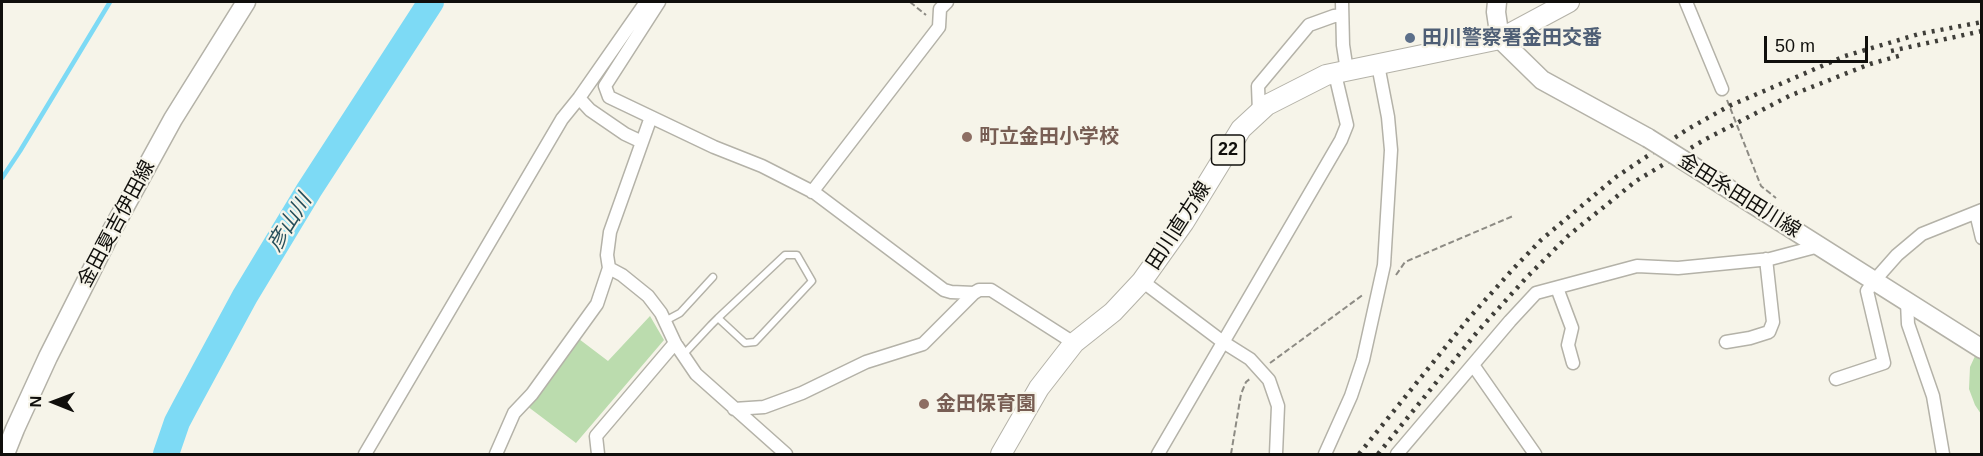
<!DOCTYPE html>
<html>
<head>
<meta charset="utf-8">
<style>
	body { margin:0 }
	#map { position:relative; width:1983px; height:456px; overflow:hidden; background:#f6f4e9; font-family:Helvetica,sans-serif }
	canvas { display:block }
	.frame { position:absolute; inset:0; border:3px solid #100f0c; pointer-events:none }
	.north { position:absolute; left:24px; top:372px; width:60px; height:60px; -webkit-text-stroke:4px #f6f4e9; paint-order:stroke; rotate:271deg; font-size:16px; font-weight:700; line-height:24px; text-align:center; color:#100f0c }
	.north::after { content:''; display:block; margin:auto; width:21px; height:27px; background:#100f0c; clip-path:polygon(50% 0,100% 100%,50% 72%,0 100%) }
	.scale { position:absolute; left:1764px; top:36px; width:104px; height:27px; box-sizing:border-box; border:3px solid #100f0c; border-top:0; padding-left:8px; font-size:18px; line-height:21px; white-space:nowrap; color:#100f0c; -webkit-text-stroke:4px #f6f4e9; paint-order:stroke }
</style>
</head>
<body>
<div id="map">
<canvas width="1983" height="456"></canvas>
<div class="frame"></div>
<div class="north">N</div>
<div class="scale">50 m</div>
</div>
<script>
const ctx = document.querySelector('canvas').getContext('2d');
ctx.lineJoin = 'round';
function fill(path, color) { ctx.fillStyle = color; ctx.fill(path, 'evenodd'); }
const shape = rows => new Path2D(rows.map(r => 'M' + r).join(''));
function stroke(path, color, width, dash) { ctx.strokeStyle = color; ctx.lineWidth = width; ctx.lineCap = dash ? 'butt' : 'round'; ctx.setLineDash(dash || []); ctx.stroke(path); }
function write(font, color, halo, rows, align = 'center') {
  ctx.font = font + ' Helvetica,"Noto Sans JP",sans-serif'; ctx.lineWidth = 4.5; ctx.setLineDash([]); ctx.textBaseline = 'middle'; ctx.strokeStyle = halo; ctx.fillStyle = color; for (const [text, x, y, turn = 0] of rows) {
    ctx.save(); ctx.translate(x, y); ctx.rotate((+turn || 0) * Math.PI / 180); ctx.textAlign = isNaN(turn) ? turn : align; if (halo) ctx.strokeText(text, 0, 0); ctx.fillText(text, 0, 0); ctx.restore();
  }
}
const green = shape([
	[650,316,664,340,576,443,527,406,579,339,608,361],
	[1981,343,1981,414,1975,405,1969,389,1970,367]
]);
const stream = shape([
	[2,178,20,151,110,2]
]);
const river = shape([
	[166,454,177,422,186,405,245,296,309,190,431,2]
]);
const path = shape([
	[910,2,926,15],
	[1727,100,1761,186,1776,198],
	[1396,275,1405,262,1513,216],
	[1270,363,1364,294],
	[1231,454,1241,394,1246,382,1251,378]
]);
const lane = shape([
	[665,321,680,313,713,277],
	[683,355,711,325,718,318,785,255,797,255,812,281,755,342,745,343,718,318]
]);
const street = shape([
	[659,2,605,86,609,97,714,147,762,166,815,193,944,290,951,292,974,293,979,290,991,290,1074,343],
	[1342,2,1343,45,1347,71],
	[1686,2,1722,89],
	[579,98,590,110,625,134,642,142],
	[1259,112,1258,86,1309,25,1334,16,1342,15],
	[812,192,939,27,940,9,947,2],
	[1976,213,1982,238],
	[609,268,622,275,648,296,661,313,675,343,696,374,786,454],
	[1142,281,1223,342,1250,359,1269,380,1278,406,1276,454],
	[1557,288,1572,328,1568,345,1573,363],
	[1907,302,1908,324,1933,396,1943,454],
	[1726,342,1750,338,1769,332,1773,322,1766,259],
	[1473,365,1535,454],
	[1836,379,1884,363,1867,291,1874,281,1897,255,1922,234,1982,210],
	[734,409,764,407,802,393,866,362,923,344,974,293],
	[365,454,562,119,579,98,646,2],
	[496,454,514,413,532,394,597,304,609,268,607,255,610,232,651,117],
	[598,454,596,436,675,343],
	[1158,454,1341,140,1347,125,1335,74],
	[1325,454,1351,396,1363,360,1384,265,1391,150,1388,117,1378,65],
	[1397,454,1510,321,1536,293,1637,266,1678,268,1770,259,1819,246]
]);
const secondary = shape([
	[1497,2,1496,12,1500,39,1542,80,1648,138],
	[1683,160,1982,349],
	[5,454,15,429,48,357,111,232,173,119,246,2]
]);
const primary = shape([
	[1001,454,1039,388,1074,343,1113,312,1142,281,1184,222,1241,129,1267,105,1326,75,1500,39,1569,2]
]);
const rail = shape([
	[1891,51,1982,31],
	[1359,454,1469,318,1514,268,1541,240,1616,177,1688,129,1729,106,1771,88,1845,56,1919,34,1982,22],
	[1378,454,1478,331,1526,278,1569,235,1636,181,1704,140,1789,96,1870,64,1902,55]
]);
const secondaryBridge = shape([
	[1648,138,1683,160]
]);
const markers = [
	[1410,38,6,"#5c6f8a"],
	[967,137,6,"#8d6e63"],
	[924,404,6,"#8d6e63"]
];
const shields = [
	[1228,150,33]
];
const shieldNames = [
	["22",1228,150]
];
const serviceNames = [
	["田川警察署金田交番",1422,38]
];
const educationNames = [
	["町立金田小学校",979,137],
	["金田保育園",936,404]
];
const streetNames = [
	["金田糸田田川線",1739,196,32],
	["金田夏吉伊田線",117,224,-62],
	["田川直方線",1179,226,-57]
];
const waterNames = [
	["彦山川",290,223,-58]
];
fill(green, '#bbdcae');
stroke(stream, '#7ddaf5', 4.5);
stroke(river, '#7ddaf5', 26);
stroke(lane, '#b4b2a8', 9);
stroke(street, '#b4b2a8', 15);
stroke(secondary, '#b4b2a8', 21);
stroke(primary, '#b4b2a8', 22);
stroke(path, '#8d8b84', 2, [6, 3]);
stroke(lane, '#fff', 6);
stroke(street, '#fff', 12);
stroke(secondary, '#fff', 18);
stroke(primary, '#fff', 20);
stroke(rail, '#3f3e39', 4.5, [3, 6]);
stroke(secondaryBridge, '#b4b2a8', 21, []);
stroke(secondaryBridge, '#fff', 18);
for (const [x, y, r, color] of markers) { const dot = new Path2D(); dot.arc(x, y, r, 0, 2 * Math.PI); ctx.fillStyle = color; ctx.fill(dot); stroke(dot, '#f6f4e9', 2); }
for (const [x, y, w] of shields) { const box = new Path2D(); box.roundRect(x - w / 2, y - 15, w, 30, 4.5); ctx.fillStyle = '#f6f4e9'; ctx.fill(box); stroke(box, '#100f0c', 1.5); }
write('bold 18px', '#100f0c', null, shieldNames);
write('bold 20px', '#4e5e75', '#f6f4e9', serviceNames, 'left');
write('bold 20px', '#785e54', '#f6f4e9', educationNames, 'left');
write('20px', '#100f0c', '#f6f4e9', streetNames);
write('italic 21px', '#254e5a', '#f6f4e9', waterNames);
</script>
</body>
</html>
